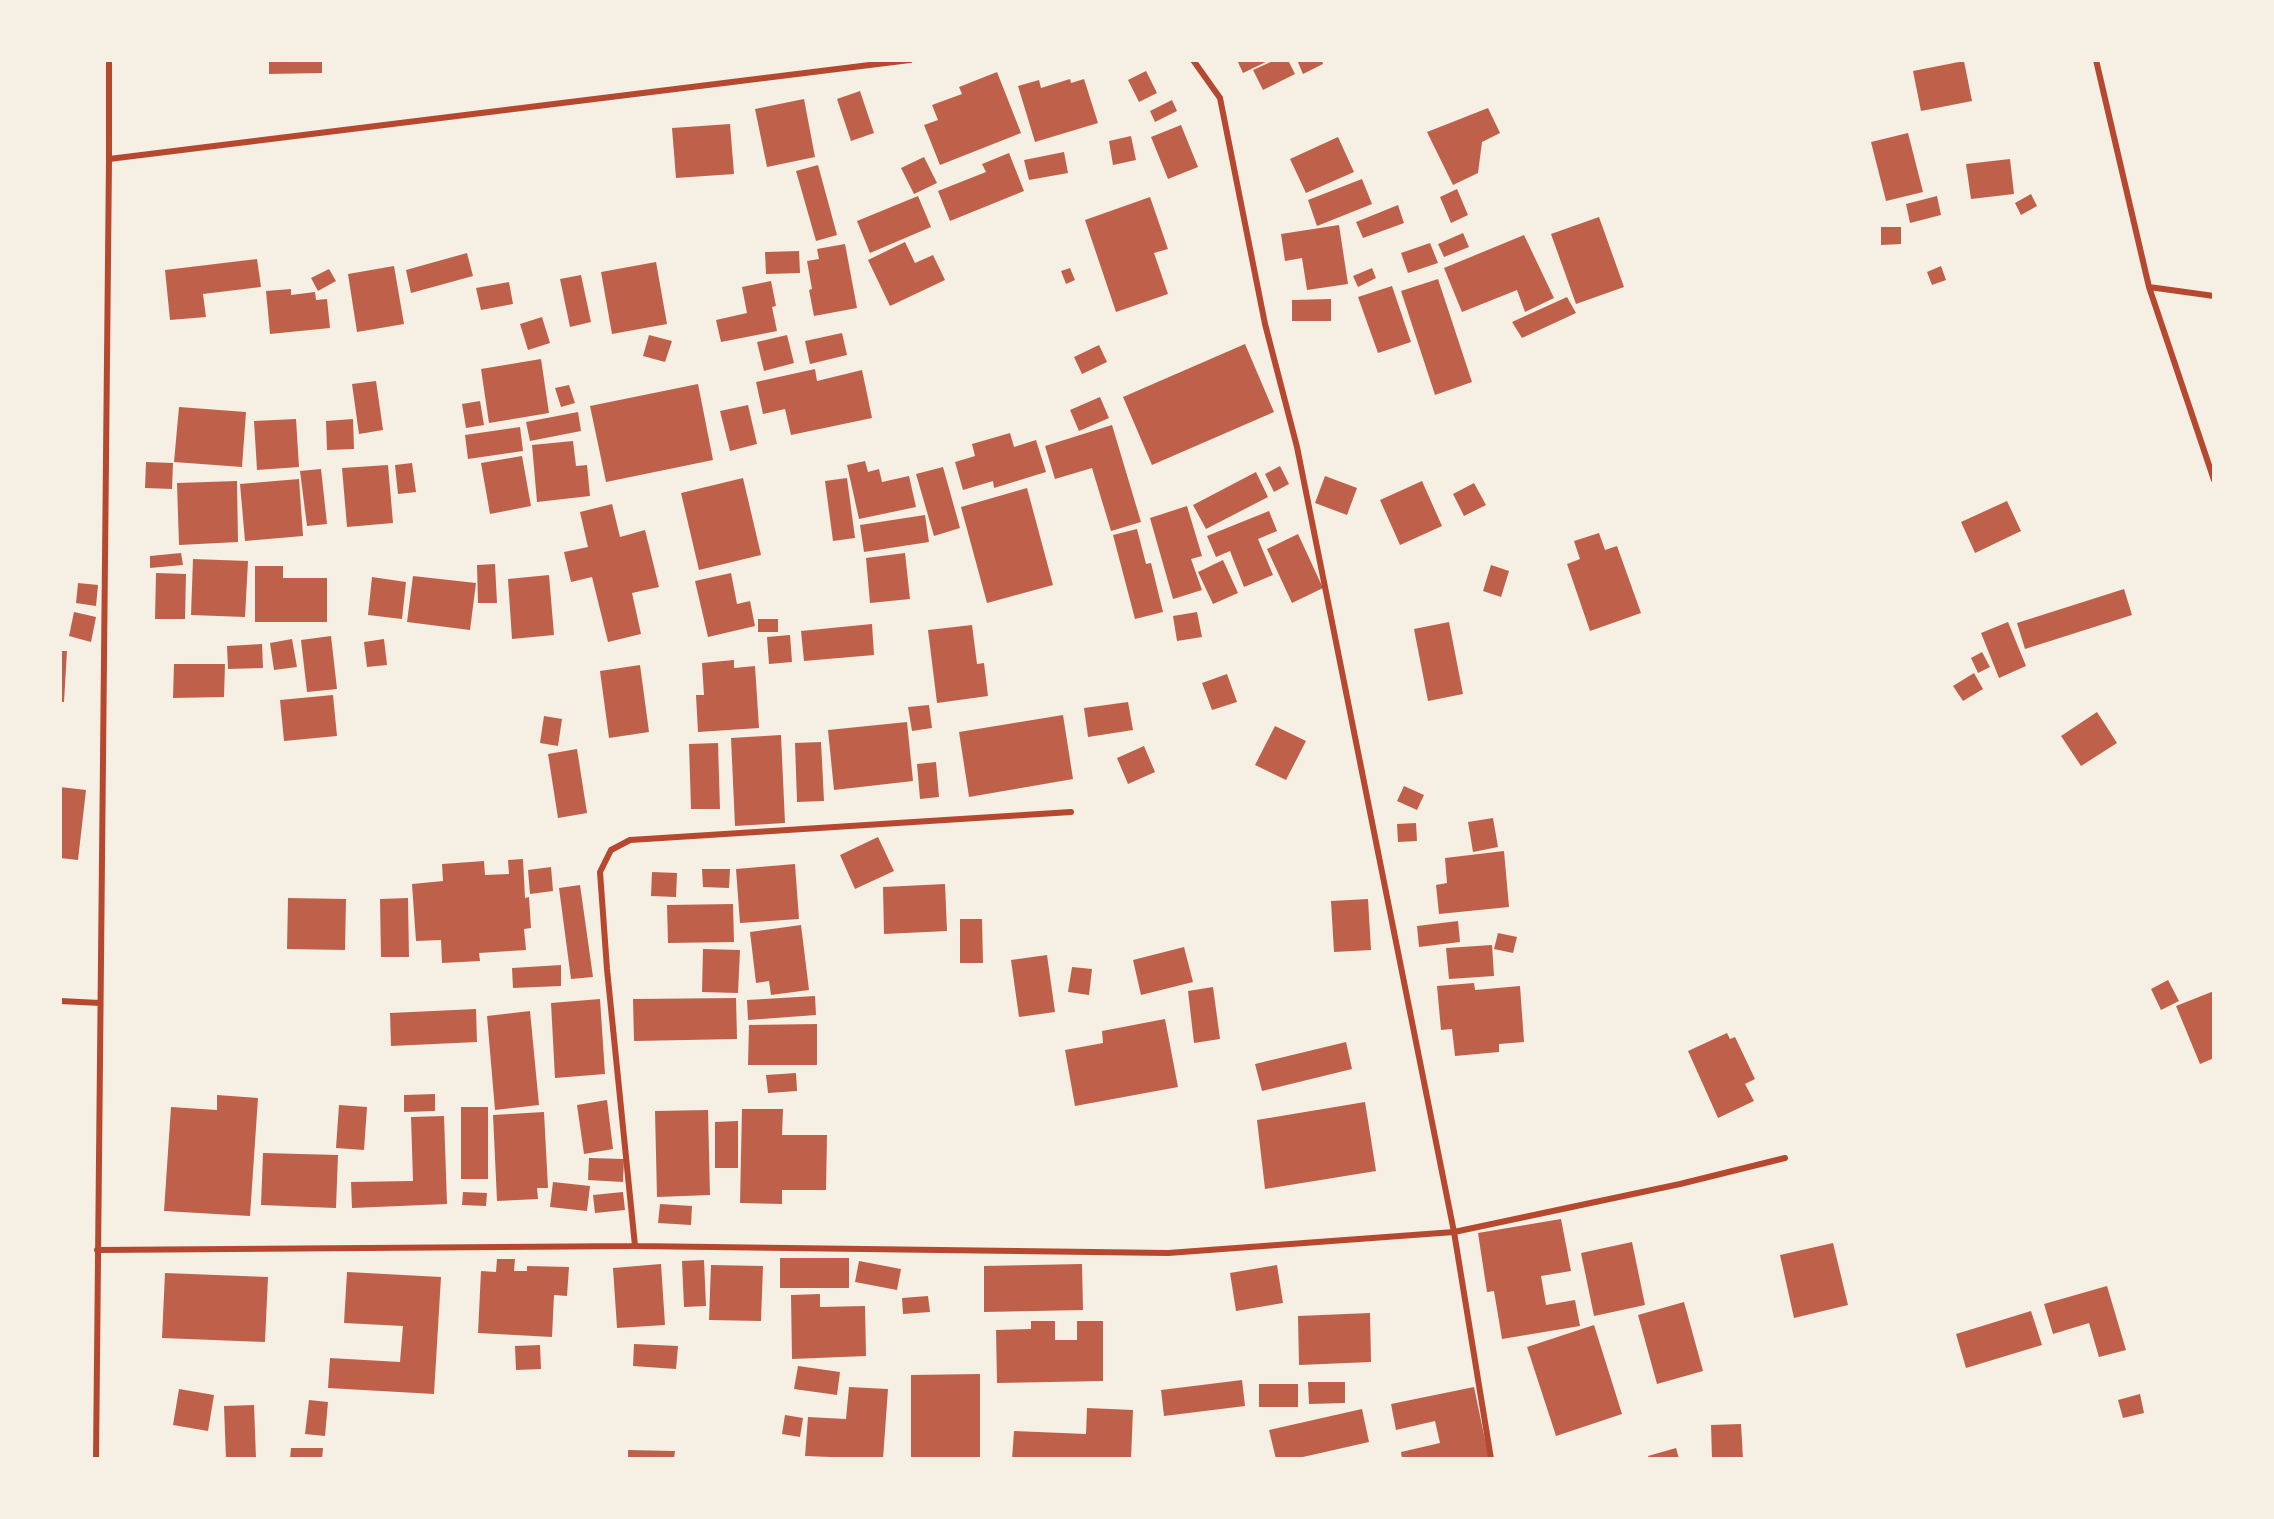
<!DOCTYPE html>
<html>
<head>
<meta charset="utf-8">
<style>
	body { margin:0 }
	#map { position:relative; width:2274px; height:1519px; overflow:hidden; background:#f6efe4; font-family:"PT Sans Narrow",sans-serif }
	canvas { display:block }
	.frame { position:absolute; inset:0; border:62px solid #f6efe4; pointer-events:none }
</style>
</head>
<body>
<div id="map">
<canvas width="2274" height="1519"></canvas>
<div class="frame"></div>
</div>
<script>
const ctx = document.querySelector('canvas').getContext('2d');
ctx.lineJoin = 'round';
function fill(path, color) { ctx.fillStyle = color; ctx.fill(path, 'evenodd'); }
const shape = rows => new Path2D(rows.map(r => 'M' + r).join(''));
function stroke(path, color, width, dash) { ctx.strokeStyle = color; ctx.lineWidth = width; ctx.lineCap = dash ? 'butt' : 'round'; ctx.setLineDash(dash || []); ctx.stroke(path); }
const building = shape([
	[269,60,322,60,322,73,269,74],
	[1237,60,1270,60,1243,73],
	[1275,60,1288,60,1295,74,1263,90,1253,70],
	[1297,60,1322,60,1323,64,1303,74],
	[1964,61,1972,101,1921,111,1913,71],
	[1146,71,1157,93,1139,102,1128,80],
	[997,72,1021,133,940,165,924,125,938,120,932,105,962,94,959,87],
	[1070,79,1071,83,1084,79,1098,123,1035,142,1018,86,1039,80,1041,88],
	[860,91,874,133,851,141,837,99],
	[804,99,815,157,767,167,755,109],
	[1172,100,1177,111,1155,122,1150,111],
	[1488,108,1500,133,1482,142,1478,173,1453,185,1427,132],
	[730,124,734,174,676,178,672,128],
	[1181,125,1198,167,1168,179,1151,137],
	[1908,133,1923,192,1886,201,1871,142],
	[1131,136,1136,160,1113,165,1109,141],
	[1338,137,1354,172,1306,193,1290,159],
	[1064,152,1068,173,1029,180,1024,160],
	[1009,153,1024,191,950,221,938,191,986,172,982,164],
	[924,157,937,183,914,194,901,168],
	[2010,159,2014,194,1971,199,1966,164],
	[818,165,837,235,816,241,796,171],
	[1362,179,1372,204,1317,226,1308,200],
	[1457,189,1468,215,1451,223,1440,197],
	[2031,194,2037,206,2021,215,2015,203],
	[918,196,931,227,870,253,857,221],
	[1937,196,1941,215,1910,223,1906,204],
	[1150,197,1168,249,1154,253,1168,294,1116,312,1085,220],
	[1398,205,1404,223,1363,238,1356,222],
	[1599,217,1624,287,1576,304,1551,234],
	[1339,225,1348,284,1307,290,1302,258,1285,261,1281,234],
	[1881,227,1901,227,1901,244,1881,245],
	[1463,233,1469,247,1444,257,1438,244],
	[1524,235,1554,298,1525,312,1517,290,1462,312,1444,268],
	[905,242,915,263,933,255,945,280,890,306,868,260],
	[1430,243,1438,263,1408,273,1401,253],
	[845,244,857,308,814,316,809,290,812,289,807,261,819,259,817,249],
	[799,251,800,273,766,274,765,252],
	[467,253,473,276,411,293,406,270],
	[257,259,261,287,203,294,206,317,170,320,165,270],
	[656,262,667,324,612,334,601,272],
	[394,266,404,324,357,332,348,274],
	[1941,266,1946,280,1932,285,1927,272],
	[1070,268,1075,280,1066,284,1061,271],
	[1372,268,1376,278,1358,287,1353,276],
	[329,269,336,281,318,291,311,278],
	[581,275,591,322,570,327,560,279],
	[1438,279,1472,382,1435,395,1401,291],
	[771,281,776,306,772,307,777,331,721,342,716,320,747,313,742,287],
	[509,282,513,304,481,310,476,288],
	[1392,286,1411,342,1378,353,1358,297],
	[291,289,291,295,315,292,316,300,327,299,330,328,270,334,266,291],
	[1567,297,1576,313,1522,338,1512,322],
	[1331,299,1331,321,1292,321,1292,300],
	[542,317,550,343,528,350,520,324],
	[842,333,847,355,810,364,805,341],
	[649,335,672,341,665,362,643,356],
	[787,335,794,363,764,371,757,342],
	[1245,344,1274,412,1152,465,1123,397],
	[1099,345,1107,362,1082,374,1074,357],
	[541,359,549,413,489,423,481,369],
	[815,369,817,381,862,370,872,418,791,435,785,409,763,414,756,382],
	[376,381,383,430,359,434,352,384],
	[698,384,713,460,606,482,590,406],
	[569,385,575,403,561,407,555,388],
	[1100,397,1109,418,1079,431,1070,410],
	[480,401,484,425,466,428,462,404],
	[748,405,757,444,730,451,720,411],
	[179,407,246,412,242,467,174,462],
	[578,412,581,431,530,441,526,422],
	[296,419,299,467,257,470,254,421],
	[353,419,354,449,327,450,326,421],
	[1112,425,1141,522,1111,531,1092,468,1055,479,1045,446],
	[520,427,523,451,468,459,465,435],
	[1010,433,1014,447,1036,440,1046,472,994,488,993,481,963,490,955,462,975,456,972,444],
	[573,441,576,466,587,465,590,496,537,502,532,445],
	[522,456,531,506,490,514,481,463],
	[865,461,868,472,879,469,882,482,909,476,916,507,859,519,847,465],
	[146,462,173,463,172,489,145,488],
	[412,463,416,492,398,494,395,465],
	[388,465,393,523,347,527,342,468],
	[1280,466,1289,484,1274,492,1265,474],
	[943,467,960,528,934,536,916,474],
	[321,469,327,524,307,526,300,471],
	[1256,472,1268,497,1206,529,1193,505],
	[1325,476,1357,488,1347,515,1315,503],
	[743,478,761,555,699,570,681,493],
	[847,478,855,538,833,541,825,481],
	[299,479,303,536,245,541,240,484],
	[237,481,238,542,179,545,177,483],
	[1422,481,1442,526,1400,545,1380,500],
	[1474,483,1486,505,1464,516,1453,494],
	[1027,488,1053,585,987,603,961,507],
	[2007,501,2021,531,1975,553,1961,522],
	[612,504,620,537,645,530,659,587,632,593,641,634,608,642,592,577,571,582,564,552,588,547,580,512],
	[1187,506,1202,556,1191,559,1202,590,1173,599,1150,518],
	[1269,511,1277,531,1258,539,1273,575,1244,587,1230,551,1216,557,1207,536],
	[925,515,929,542,864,552,860,525],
	[1137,529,1146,564,1151,563,1163,612,1135,619,1113,535],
	[1599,533,1605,550,1617,546,1641,613,1590,631,1567,564,1580,559,1574,541],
	[1298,534,1323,588,1292,603,1267,549],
	[181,553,183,565,150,568,150,556],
	[905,553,910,599,870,603,866,558],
	[193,559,248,561,245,617,191,615],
	[1223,560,1238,593,1213,604,1198,572],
	[495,564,497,603,478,603,477,565],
	[1491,565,1509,571,1501,597,1483,591],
	[255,566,283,566,283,578,327,578,327,622,255,622],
	[156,573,186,574,185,619,155,619],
	[731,573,737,604,750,601,755,626,708,637,695,581],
	[549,575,554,635,512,639,508,579],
	[413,576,476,583,470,630,407,622],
	[372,577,406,582,402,619,368,615],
	[78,583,98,585,96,606,76,603],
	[2124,589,2132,615,2025,649,2017,623],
	[74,612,96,617,91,642,69,636],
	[1197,612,1202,637,1177,641,1173,616],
	[758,619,778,619,778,632,758,632],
	[1449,622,1463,694,1428,701,1414,629],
	[2008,622,2026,666,1999,678,1981,633],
	[872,624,874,655,804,661,801,631],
	[972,625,977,664,984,663,988,696,937,703,928,630],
	[790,635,792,662,769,664,767,637],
	[331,636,337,689,307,692,301,640],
	[292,639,297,667,274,670,270,643],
	[384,639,387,665,367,667,364,642],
	[262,644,263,668,228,669,227,646],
	[60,651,67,651,64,702,60,702],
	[1982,652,1990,667,1978,673,1971,658],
	[734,660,734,668,755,666,759,728,698,732,696,695,704,695,702,663],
	[174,664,225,664,224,697,173,698],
	[640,665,649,732,609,738,600,671],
	[1974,673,1983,689,1963,701,1953,686],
	[1227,674,1237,702,1212,710,1202,683],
	[333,695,337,736,284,741,280,700],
	[1128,702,1133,730,1088,737,1084,708],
	[929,705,932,728,912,731,908,707],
	[2097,712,2117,743,2081,766,2061,736],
	[1063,715,1073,779,969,797,959,732],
	[544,716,562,719,558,746,540,743],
	[907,722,913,781,834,790,828,730],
	[1275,726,1306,741,1286,780,1255,765],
	[781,735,785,823,735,826,731,738],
	[821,742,824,801,797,802,795,743],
	[718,743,720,809,691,809,689,744],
	[1144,746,1155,772,1128,784,1117,758],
	[577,749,587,813,558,818,548,754],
	[936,762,939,797,920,799,917,764],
	[1404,786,1424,795,1417,810,1397,801],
	[60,787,86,790,78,860,60,858],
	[1493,818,1498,847,1473,852,1468,822],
	[1416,823,1417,841,1398,842,1397,824],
	[878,837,894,871,855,889,840,855],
	[1504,851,1509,907,1439,914,1436,885,1447,883,1445,858],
	[523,859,525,898,529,897,531,928,524,929,526,950,479,953,480,961,442,963,441,940,416,941,412,884,443,881,442,864,484,861,485,875,509,874,508,860],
	[795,864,799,919,740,923,736,869],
	[551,867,553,891,530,894,528,870],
	[702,869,730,869,729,888,703,887],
	[652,872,677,873,676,897,651,896],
	[945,884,947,931,884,934,883,887],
	[580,885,593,977,571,979,559,888],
	[288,898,346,899,345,950,287,949],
	[408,898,409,957,381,957,380,899],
	[1368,899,1371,950,1334,952,1331,901],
	[733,904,734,942,668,943,667,905],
	[960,919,982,919,983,963,960,963],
	[1458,921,1460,942,1419,947,1417,926],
	[801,925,809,990,771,995,769,981,756,983,750,932],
	[1498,933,1517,937,1513,953,1494,949],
	[1492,945,1494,976,1449,979,1446,948],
	[1184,947,1193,982,1141,995,1133,960],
	[703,949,740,950,738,993,702,992],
	[1047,955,1055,1012,1019,1017,1011,960],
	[561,965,561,986,513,988,512,968],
	[1072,967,1092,969,1089,995,1068,992],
	[2168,980,2179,1001,2161,1010,2151,989],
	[1474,983,1475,990,1520,986,1524,1042,1499,1044,1499,1052,1455,1056,1452,1029,1441,1030,1437,986],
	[1213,987,1220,1039,1194,1043,1188,991],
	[2214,991,2214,1058,2200,1064,2176,1006],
	[815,996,816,1015,748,1020,747,1000],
	[736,998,737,1039,634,1041,633,999],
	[600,999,605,1074,555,1078,551,1003],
	[476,1009,477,1042,391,1046,390,1013],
	[530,1011,539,1105,495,1110,487,1016],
	[1165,1019,1178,1087,1075,1106,1065,1050,1103,1043,1102,1031],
	[817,1024,817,1065,748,1065,749,1025],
	[1727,1033,1730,1039,1735,1037,1755,1079,1745,1084,1754,1101,1718,1118,1688,1051],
	[1346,1042,1352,1069,1262,1091,1255,1064],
	[796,1073,797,1091,768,1093,766,1075],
	[435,1094,435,1111,404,1112,404,1095],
	[217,1095,258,1098,250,1216,164,1211,171,1107,217,1110],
	[607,1100,613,1149,584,1154,577,1105],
	[1365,1102,1376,1171,1265,1189,1257,1120],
	[339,1105,367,1107,364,1150,336,1148],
	[461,1107,488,1107,488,1179,461,1179],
	[742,1109,783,1109,782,1135,827,1135,826,1190,782,1190,782,1204,740,1203],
	[708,1110,710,1195,657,1197,655,1111],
	[544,1112,548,1188,537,1188,538,1199,497,1201,493,1115],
	[444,1116,447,1204,352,1208,351,1182,413,1181,411,1117],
	[738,1121,738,1168,715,1168,715,1122],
	[263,1153,338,1155,336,1208,261,1205],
	[589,1158,624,1159,623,1182,588,1180],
	[553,1182,590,1186,587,1211,550,1207],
	[463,1192,487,1193,486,1206,462,1205],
	[623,1192,625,1210,595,1213,593,1195],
	[660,1204,692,1206,691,1225,658,1223],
	[1561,1219,1571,1271,1541,1276,1546,1305,1575,1300,1580,1326,1502,1339,1494,1291,1487,1292,1478,1233],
	[1632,1242,1645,1305,1594,1316,1581,1253],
	[1833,1243,1848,1305,1794,1318,1780,1255],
	[780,1258,849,1258,849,1288,780,1288],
	[497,1259,515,1259,514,1271,527,1271,527,1266,569,1267,567,1296,554,1295,552,1337,478,1333,481,1271,496,1272],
	[704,1260,706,1306,684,1307,682,1261],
	[859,1261,901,1269,897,1290,855,1282],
	[661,1264,665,1325,617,1328,613,1268],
	[1082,1264,1083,1310,984,1312,984,1266],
	[711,1265,763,1266,761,1321,709,1320],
	[1277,1265,1283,1303,1236,1311,1230,1273],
	[347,1272,441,1277,434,1394,328,1388,330,1358,400,1362,403,1326,344,1323],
	[165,1273,268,1277,265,1342,162,1338],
	[2107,1286,2126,1350,2099,1357,2089,1323,2053,1334,2044,1304],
	[820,1294,820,1307,865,1306,866,1356,792,1359,791,1295],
	[928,1296,930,1312,903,1314,902,1298],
	[1684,1302,1703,1371,1657,1384,1638,1315],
	[2031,1311,2042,1345,1966,1368,1956,1334],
	[1370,1313,1371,1362,1299,1365,1298,1316],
	[1031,1321,1055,1321,1055,1340,1077,1340,1077,1321,1103,1321,1103,1381,997,1383,996,1330,1031,1329],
	[1594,1325,1622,1414,1556,1436,1527,1347],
	[634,1344,678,1346,676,1369,633,1366],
	[540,1345,541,1369,516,1370,515,1346],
	[798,1366,840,1372,837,1395,794,1389],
	[980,1374,980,1459,911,1459,911,1375],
	[1242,1380,1245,1406,1164,1416,1161,1390],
	[1308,1382,1345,1382,1345,1403,1309,1404],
	[1259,1384,1298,1384,1298,1407,1259,1407],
	[849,1387,888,1389,883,1459,805,1456,808,1417,846,1419],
	[1474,1387,1489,1459,1402,1459,1401,1452,1440,1443,1435,1421,1396,1430,1391,1404],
	[179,1389,214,1395,208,1431,173,1425],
	[2140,1394,2144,1413,2123,1418,2118,1400],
	[309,1400,328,1402,325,1436,305,1434],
	[254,1405,256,1459,226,1459,224,1406],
	[1087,1408,1133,1410,1131,1459,1012,1459,1014,1431,1086,1434],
	[1362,1409,1369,1442,1294,1459,1276,1459,1269,1430],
	[785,1415,803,1418,800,1437,782,1434],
	[1741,1424,1743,1459,1712,1459,1711,1425],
	[291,1448,323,1448,322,1459,290,1459],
	[1676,1448,1679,1459,1649,1459,1648,1456],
	[628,1450,675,1451,674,1459,628,1459]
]);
const minor = shape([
	[1193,60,1220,98,1265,324,1297,447,1454,1232,1491,1459],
	[2096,60,2149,287,2214,480],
	[109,159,910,60],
	[2149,287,2214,296],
	[60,1001,100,1003],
	[635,1246,607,969,600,872,611,850,630,840,1071,812],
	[97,1250,635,1246,1168,1253,1454,1232,1680,1184,1785,1158],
	[96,1459,109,159,109,60]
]);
fill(building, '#bf614a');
stroke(minor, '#b5482f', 6);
</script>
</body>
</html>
